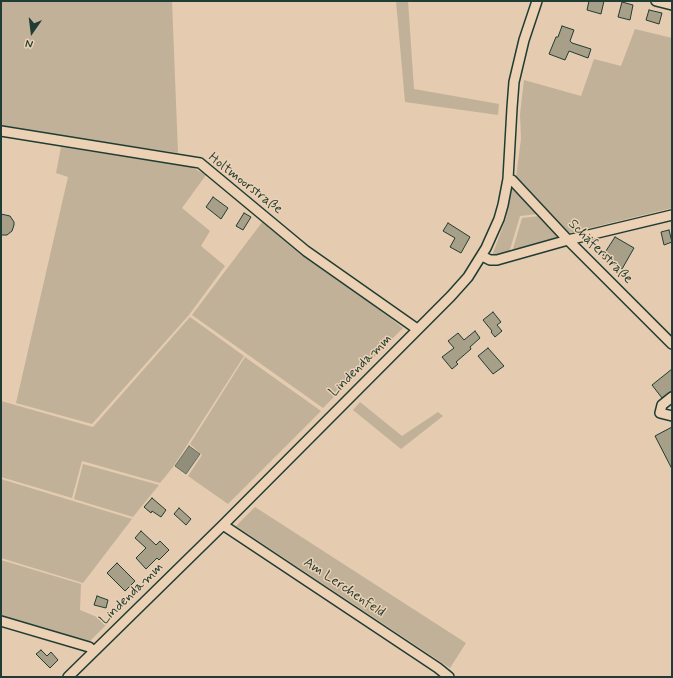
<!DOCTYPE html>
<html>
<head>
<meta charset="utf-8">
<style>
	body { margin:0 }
	#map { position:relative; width:673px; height:678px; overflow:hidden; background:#e5cbaf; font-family:Mynerve,sans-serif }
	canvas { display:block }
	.frame { position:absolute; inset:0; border:2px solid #1f3d34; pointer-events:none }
	.north { position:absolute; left:12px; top:12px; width:40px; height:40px; -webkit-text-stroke:3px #edd1b4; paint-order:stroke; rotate:194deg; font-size:11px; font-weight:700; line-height:16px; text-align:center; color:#1f3d34 }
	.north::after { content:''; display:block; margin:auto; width:14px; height:18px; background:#1f3d34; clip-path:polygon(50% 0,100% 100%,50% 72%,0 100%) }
</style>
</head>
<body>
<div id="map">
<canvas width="673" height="678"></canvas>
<div class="frame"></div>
<div class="north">N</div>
</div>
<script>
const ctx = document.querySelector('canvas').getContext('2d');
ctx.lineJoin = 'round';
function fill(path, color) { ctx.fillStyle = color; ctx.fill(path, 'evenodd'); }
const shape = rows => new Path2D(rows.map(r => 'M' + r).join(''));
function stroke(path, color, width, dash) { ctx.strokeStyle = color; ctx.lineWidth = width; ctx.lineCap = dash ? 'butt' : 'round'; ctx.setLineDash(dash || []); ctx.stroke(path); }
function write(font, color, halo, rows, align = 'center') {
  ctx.font = font + ' Mynerve,sans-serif'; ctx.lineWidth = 3; ctx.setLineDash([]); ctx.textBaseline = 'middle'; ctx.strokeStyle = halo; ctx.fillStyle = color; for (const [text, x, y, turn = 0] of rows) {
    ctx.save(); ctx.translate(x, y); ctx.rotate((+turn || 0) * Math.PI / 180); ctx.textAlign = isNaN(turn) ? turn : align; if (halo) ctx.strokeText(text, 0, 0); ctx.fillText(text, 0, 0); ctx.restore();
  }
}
const green = shape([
	[1,1,172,1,178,153,1,127],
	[396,1,408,1,414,89,499,104,498,115,405,102],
	[635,29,672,38,672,208,569,233,516,177,521,139,520,114,524,80,581,96,594,59,621,66],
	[61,147,191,167,206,175,182,208,210,231,201,246,225,266,189,315,92,424,16,403,68,177,56,173],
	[512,187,538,214,520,216,509,253,492,256,506,218],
	[540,216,561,240,512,252,522,218],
	[263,221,403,328,323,408,192,315],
	[190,317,244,356,173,467,160,483,82,461,72,498,1,477,1,401,93,427],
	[245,357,321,411,228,504,188,476,202,455,190,444],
	[360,402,402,436,438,412,443,416,401,449,353,410],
	[83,464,159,485,133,517,74,499],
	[1,479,132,519,83,583,1,558],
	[255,507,466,643,450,668,236,526],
	[1,560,81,584,80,610,109,622,87,644,1,619]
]);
const water = shape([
	[189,446,200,454,186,474,175,466,189,446]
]);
const building = shape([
	[589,1,604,1,601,14,587,10,589,1],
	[622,2,633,5,630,20,618,17,622,2],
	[649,10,662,13,659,24,646,20,649,10],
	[562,26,574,30,570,41,572,43,591,49,588,58,569,51,565,60,549,54,556,37,558,37,562,26],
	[213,197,228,208,221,219,206,207,213,197],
	[244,213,251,217,243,230,236,226,244,213],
	[1,214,10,216,14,222,14,225,12,231,7,235,1,235,1,214],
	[448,223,470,237,461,253,450,247,455,238,443,231,448,223],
	[669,230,672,242,664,245,661,232,669,230],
	[615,237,634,248,622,269,602,257,615,237],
	[493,312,501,322,497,325,502,331,495,337,491,332,492,331,483,320,493,312],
	[475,331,480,338,470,347,471,349,456,362,458,364,452,369,442,357,454,348,448,341,458,333,464,340,475,331],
	[488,348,504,366,493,374,478,356,488,348],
	[672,369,672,391,662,398,652,385,672,369],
	[672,427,672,469,655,436,672,427],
	[152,498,166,510,161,517,152,511,151,513,144,507,152,498],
	[179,508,191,519,186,525,174,514,179,508],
	[141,531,156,545,160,541,169,550,159,560,157,558,146,569,136,558,146,548,135,538,141,531],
	[117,563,135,581,125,591,107,573,117,563],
	[97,596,108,600,106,608,94,605,97,596],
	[41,650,47,656,51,652,58,660,50,668,36,654,41,650]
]);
const minor = shape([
	[656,1,672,5],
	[1,131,200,163,306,251,417,329],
	[508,179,512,180,568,240,672,344],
	[482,256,490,260,497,260,568,240,672,215],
	[672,397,662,405,660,413,672,416],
	[223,525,438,668,449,677],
	[1,621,89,647,94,651],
	[68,677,223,525,451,296,468,277,486,248,499,219,503,205,508,179,512,108,514,82,524,40,537,1]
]);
const streetNames = [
	["Holtmoorstraße",245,184,38],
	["Schäferstraße",600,252,45],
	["Lindendamm",361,366,-45],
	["Am Lerchenfeld",344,588,34],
	["Lindendamm",132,594,-44]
];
fill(green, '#c0b198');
fill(water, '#918f7b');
stroke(water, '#636e5f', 1);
fill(building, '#a89f89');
stroke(building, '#1f3d34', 1);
stroke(minor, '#1f3d34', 12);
stroke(minor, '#edd1b4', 9);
write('14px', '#1f3d34', '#edd1b4', streetNames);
</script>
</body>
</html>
